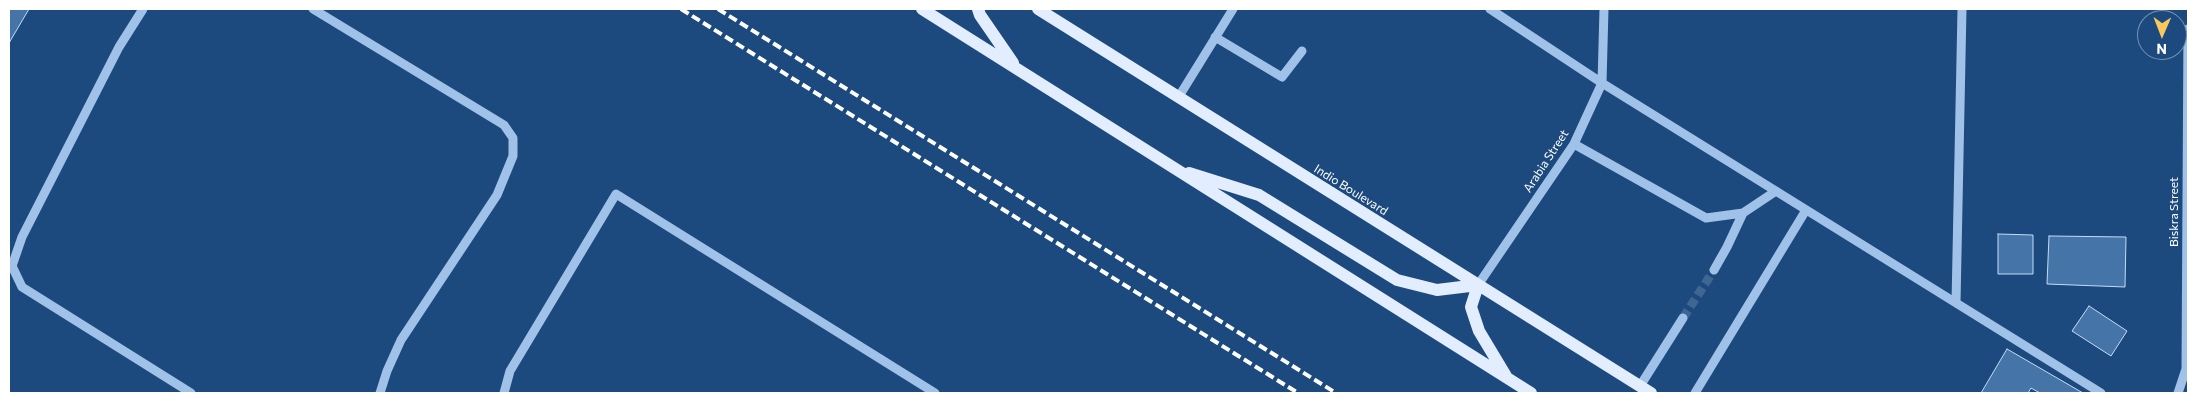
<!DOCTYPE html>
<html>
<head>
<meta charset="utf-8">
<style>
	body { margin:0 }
	#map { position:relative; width:2197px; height:402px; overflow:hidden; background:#1d4a7e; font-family:Commissioner,sans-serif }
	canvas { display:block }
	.frame { position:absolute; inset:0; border:10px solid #fff; pointer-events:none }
	.north { position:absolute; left:2137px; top:10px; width:50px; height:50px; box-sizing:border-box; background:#1d4a7e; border:1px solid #7792b2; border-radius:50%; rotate:181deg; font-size:14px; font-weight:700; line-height:20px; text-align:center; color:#fff }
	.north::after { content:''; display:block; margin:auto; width:18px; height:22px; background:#f8c75e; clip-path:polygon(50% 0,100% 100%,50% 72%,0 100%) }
</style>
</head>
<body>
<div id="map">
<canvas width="2197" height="402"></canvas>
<div class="frame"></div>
<div class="north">N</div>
</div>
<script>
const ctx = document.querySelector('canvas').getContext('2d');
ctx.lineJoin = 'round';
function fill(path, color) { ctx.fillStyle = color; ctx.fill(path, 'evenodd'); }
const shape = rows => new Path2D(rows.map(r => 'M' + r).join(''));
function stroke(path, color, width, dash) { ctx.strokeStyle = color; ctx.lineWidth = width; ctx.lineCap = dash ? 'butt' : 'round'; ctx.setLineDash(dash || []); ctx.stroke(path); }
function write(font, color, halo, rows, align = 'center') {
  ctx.font = font + ' Commissioner,sans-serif'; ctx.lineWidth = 5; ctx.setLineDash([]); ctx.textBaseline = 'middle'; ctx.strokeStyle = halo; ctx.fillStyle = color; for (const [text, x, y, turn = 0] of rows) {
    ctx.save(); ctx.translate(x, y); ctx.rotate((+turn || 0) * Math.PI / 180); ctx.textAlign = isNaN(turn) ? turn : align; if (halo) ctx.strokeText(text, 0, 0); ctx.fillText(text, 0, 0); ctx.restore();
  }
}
const building = shape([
	[9,9,29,9,9,43,9,9],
	[1998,234,2033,235,2033,274,1998,274,1998,234],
	[2049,236,2126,237,2125,287,2047,284,2049,236],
	[2089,306,2127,331,2111,356,2072,331,2089,306],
	[2007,349,2083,393,2040,393,2031,388,2028,393,1981,393,2007,349]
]);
const minorTunnel = shape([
	[1683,318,1714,270]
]);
const minor = shape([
	[143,9,119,47,22,237,12,266,22,287,191,393],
	[313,9,504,125,513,138,513,156,497,195,401,340,387,371,380,393],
	[1490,9,1602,83,2101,393],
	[1215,37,1282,77,1302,51],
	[1178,98,1233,9],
	[1574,144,1706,218,1743,213,1776,191],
	[1714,270,1727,247,1743,213],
	[1478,285,1574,144,1602,83,1604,9],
	[1956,303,1962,9],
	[1640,386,1683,318],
	[504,393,510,371,616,194,935,393],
	[1695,393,1806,210],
	[2178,393,2186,369,2188,29]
]);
const major = shape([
	[922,9,1531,393],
	[978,9,980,15,1013,63],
	[1038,9,1651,393],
	[1189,173,1259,195,1397,280,1437,290,1478,285],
	[1478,285,1471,307,1479,331,1506,376]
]);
const rail = shape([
	[681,9,1298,393],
	[718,9,1336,393]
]);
const streetNames = [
	["Arabia Street",1546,161,-57],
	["Indio Boulevard",1351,190,32],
	["Biskra Street",2174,212,-90]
];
fill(building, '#4574a8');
stroke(building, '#c3dcf6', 1);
stroke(minorTunnel, '#3f6591', 9, [9, 4.5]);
stroke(minor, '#a0c2e8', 9);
stroke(major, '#e2edfe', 12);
stroke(rail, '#fff', 4, [9, 4]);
write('12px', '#fff', '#1d4a7e', streetNames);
</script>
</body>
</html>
